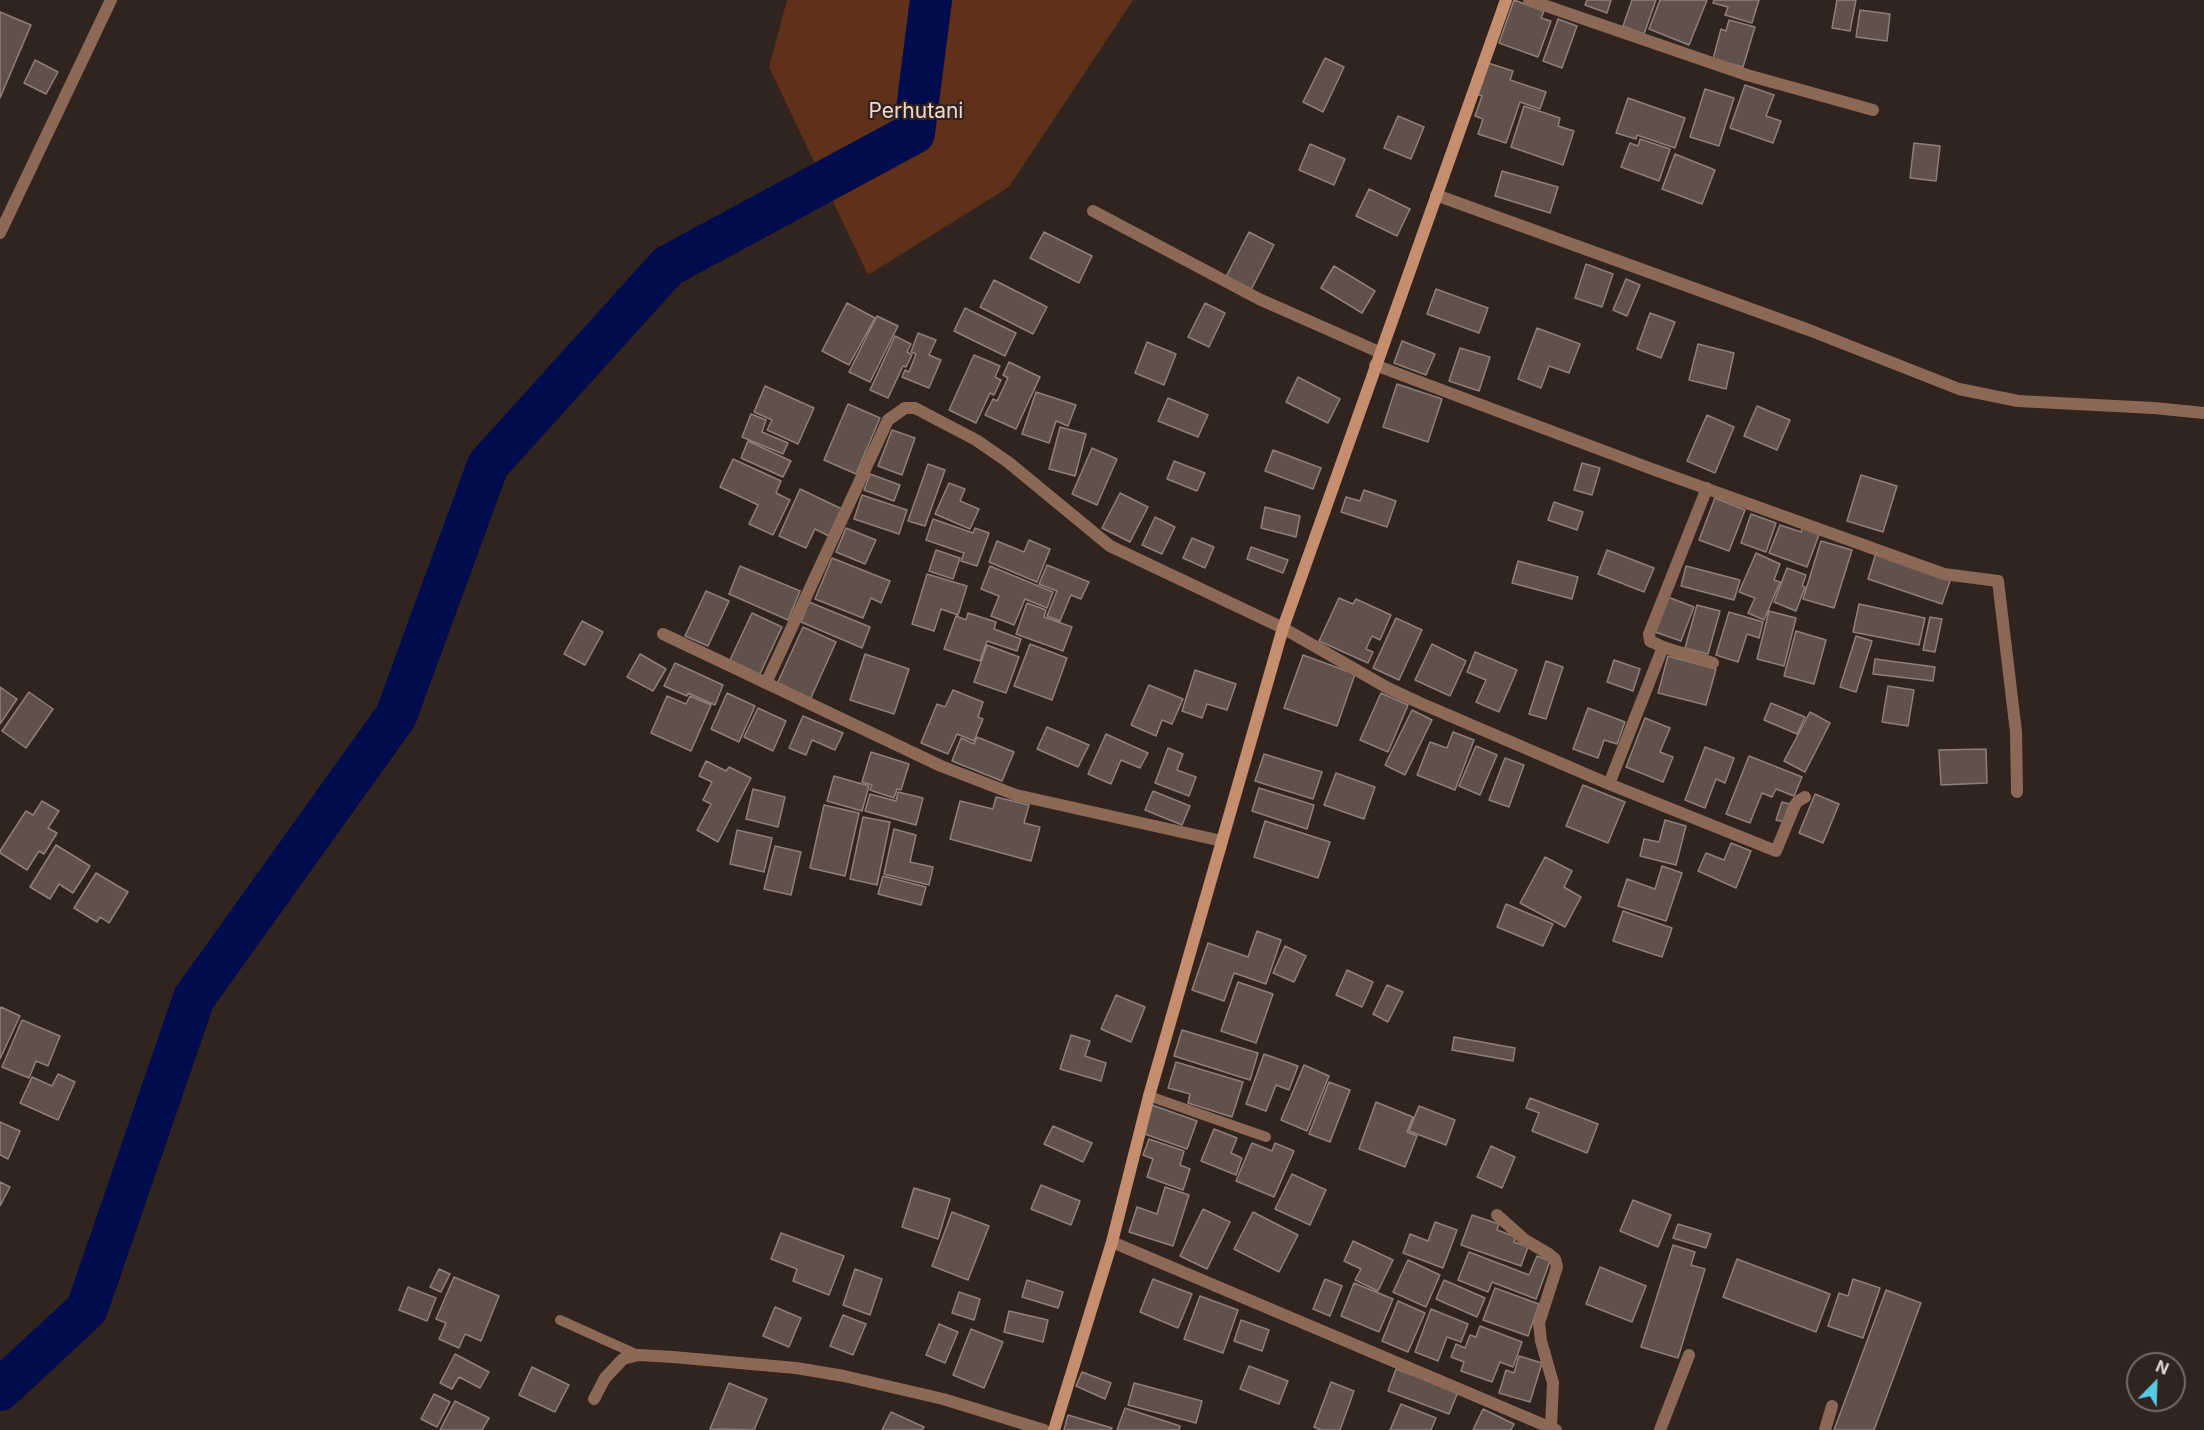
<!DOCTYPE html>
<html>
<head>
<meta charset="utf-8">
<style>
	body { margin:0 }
	#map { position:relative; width:2204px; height:1430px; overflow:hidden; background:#31241e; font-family:Inter,sans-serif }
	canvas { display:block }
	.north { position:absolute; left:2126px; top:1352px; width:60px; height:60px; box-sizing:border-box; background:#31241e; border:2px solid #766b66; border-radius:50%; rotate:23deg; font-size:16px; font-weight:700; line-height:24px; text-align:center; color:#ded5d1 }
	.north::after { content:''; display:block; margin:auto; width:21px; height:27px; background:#57c9e2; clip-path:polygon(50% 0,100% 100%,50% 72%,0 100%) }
</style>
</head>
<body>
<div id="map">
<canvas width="2204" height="1430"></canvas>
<div class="north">N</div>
</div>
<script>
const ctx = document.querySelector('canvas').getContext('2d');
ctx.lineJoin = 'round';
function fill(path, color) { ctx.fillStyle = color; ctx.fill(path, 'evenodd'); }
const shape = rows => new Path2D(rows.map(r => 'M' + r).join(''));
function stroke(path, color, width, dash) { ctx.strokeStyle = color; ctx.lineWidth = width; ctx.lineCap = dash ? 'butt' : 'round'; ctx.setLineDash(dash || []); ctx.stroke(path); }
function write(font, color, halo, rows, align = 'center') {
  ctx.font = font + ' Inter,sans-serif'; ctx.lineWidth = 4.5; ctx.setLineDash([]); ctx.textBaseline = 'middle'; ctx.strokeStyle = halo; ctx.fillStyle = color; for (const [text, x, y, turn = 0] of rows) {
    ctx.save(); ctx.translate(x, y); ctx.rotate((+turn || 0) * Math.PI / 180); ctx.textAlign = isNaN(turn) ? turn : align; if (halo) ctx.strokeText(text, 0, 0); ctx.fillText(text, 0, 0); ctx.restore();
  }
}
const green = shape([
	[787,0,1133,0,1009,187,868,275,769,67]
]);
const river = shape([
	[0,1390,87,1309,194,998,396,716,488,465,668,266,914,133,931,0]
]);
const building = shape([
	[1514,0,1544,11,1541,18,1551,21,1538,57,1499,43,1514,0],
	[1587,0,1611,0,1607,13,1585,5,1587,0],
	[1632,0,1656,0,1644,34,1623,26,1632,0],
	[1660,0,1707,0,1689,45,1649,29,1660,0],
	[1714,0,1759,0,1752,23,1725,15,1728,7,1713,3,1714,0],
	[1837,0,1856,0,1850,31,1832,28,1837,0],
	[1860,10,1890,14,1887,41,1856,37,1860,10],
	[0,12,31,25,0,98,0,12],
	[1558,19,1577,26,1562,68,1543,61,1558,19],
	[1729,20,1755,27,1743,67,1713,59,1721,29,1726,31,1729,20],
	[1325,58,1344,67,1323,112,1303,102,1325,58],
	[35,60,58,72,46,94,24,83,35,60],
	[1488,63,1513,71,1510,80,1546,92,1540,109,1520,102,1506,143,1478,134,1483,119,1475,116,1482,96,1477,94,1488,63],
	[1745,85,1774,95,1766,116,1781,121,1773,143,1730,128,1745,85],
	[1705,89,1734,98,1719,146,1690,137,1705,89],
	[1628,98,1685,118,1675,148,1637,135,1636,139,1616,133,1628,98],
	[1524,106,1560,118,1558,126,1574,131,1563,165,1511,147,1524,106],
	[1398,116,1424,127,1411,159,1384,148,1398,116],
	[1640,139,1670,149,1659,181,1621,167,1630,143,1638,146,1640,139],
	[1914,143,1940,146,1936,181,1910,178,1914,143],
	[1310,144,1345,159,1334,185,1299,170,1310,144],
	[1675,154,1715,170,1702,204,1662,189,1675,154],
	[1502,171,1558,187,1550,213,1495,196,1502,171],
	[1369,189,1410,209,1397,236,1356,216,1369,189],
	[1044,232,1092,256,1079,283,1030,258,1044,232],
	[1249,232,1274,245,1251,290,1226,277,1249,232],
	[1586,264,1613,274,1602,307,1575,298,1586,264],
	[1334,266,1375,291,1362,313,1321,288,1334,266],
	[1626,279,1640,285,1627,316,1613,310,1626,279],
	[994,280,1047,307,1033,334,980,307,994,280],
	[1436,289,1488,308,1479,333,1427,314,1436,289],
	[847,303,875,318,849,365,822,351,847,303],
	[1205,303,1225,313,1209,347,1188,337,1205,303],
	[965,308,1016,333,1005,356,954,331,965,308],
	[1650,313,1675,322,1661,358,1637,349,1650,313],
	[877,316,898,326,870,382,849,372,877,316],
	[1537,328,1580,344,1569,373,1549,366,1541,388,1518,379,1537,328],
	[918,333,936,340,929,355,941,360,929,388,902,377,905,370,909,372,916,354,911,352,918,333],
	[895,336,911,344,907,352,912,355,906,367,903,366,888,398,870,390,895,336],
	[1402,341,1435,354,1426,375,1394,363,1402,341],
	[1147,342,1176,354,1164,385,1135,373,1147,342],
	[1698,344,1734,353,1726,389,1689,380,1698,344],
	[1460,348,1490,357,1479,391,1449,381,1460,348],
	[974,355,1000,366,995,377,1001,380,994,395,990,393,976,423,949,410,974,355],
	[1009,362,1040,377,1016,429,985,415,993,399,997,401,1008,378,1003,375,1009,362],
	[1298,377,1340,399,1328,423,1286,402,1298,377],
	[1397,384,1442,399,1428,442,1383,427,1397,384],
	[765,386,814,408,798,444,767,430,772,420,754,412,765,386],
	[1036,392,1076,405,1068,426,1056,421,1049,443,1022,434,1036,392],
	[1168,398,1208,415,1198,437,1158,421,1168,398],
	[848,404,880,418,856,474,824,460,848,404],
	[1757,406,1790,420,1777,450,1744,436,1757,406],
	[751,414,766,420,762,432,788,443,783,454,742,437,751,414],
	[1707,415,1734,427,1715,473,1687,461,1707,415],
	[1060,427,1086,434,1075,476,1049,469,1060,427],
	[892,430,915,438,902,475,878,466,892,430],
	[748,441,791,461,783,477,741,458,748,441],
	[1092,448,1117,459,1097,505,1072,494,1092,448],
	[1273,450,1321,468,1313,489,1265,471,1273,450],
	[733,459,781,481,776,493,790,500,773,535,749,524,758,505,720,487,733,459],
	[1174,461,1205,473,1197,491,1167,479,1174,461],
	[1582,463,1600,468,1592,495,1574,490,1582,463],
	[928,464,945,470,925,526,908,521,928,464],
	[870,474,900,485,894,501,864,490,870,474],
	[1861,475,1897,486,1883,532,1847,521,1861,475],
	[949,483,965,489,960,501,979,509,970,529,935,514,949,483],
	[800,489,842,509,829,536,815,529,806,548,779,536,800,489],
	[1364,490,1396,501,1387,527,1341,512,1346,497,1360,501,1364,490],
	[1120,493,1148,507,1130,542,1102,528,1120,493],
	[862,495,907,510,899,534,854,519,862,495],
	[1715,498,1745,510,1729,551,1699,540,1715,498],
	[1554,502,1583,512,1577,530,1548,520,1554,502],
	[1265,507,1300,516,1296,537,1261,528,1265,507],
	[1751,514,1776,523,1766,552,1741,543,1751,514],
	[1155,517,1175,527,1162,554,1142,545,1155,517],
	[933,519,973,533,975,528,989,533,977,566,961,561,964,553,926,540,933,519],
	[1780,525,1801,532,1803,526,1820,532,1807,567,1769,553,1780,525],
	[846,528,876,540,865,564,836,552,846,528],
	[1192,538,1214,547,1205,568,1183,558,1192,538],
	[1029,540,1050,549,1037,582,989,562,997,541,1024,552,1029,540],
	[1821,541,1852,550,1834,608,1803,599,1821,541],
	[1251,547,1288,560,1283,573,1247,559,1251,547],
	[936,550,960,558,953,579,929,571,936,550],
	[1607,550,1654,568,1644,592,1598,574,1607,550],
	[1756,553,1780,564,1774,580,1780,582,1764,620,1748,613,1755,598,1739,592,1756,553],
	[1876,553,1951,578,1942,604,1868,579,1876,553],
	[832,558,890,581,881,603,871,598,863,618,815,599,832,558],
	[1518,561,1578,577,1572,599,1512,583,1518,561],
	[1047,565,1089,582,1081,599,1071,595,1060,621,1047,616,1057,591,1039,584,1047,565],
	[740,566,800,591,788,620,729,594,740,566],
	[990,566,1053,592,1047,608,1025,599,1014,625,991,616,999,596,981,589,990,566],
	[1686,566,1740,580,1734,600,1681,586,1686,566],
	[1787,568,1806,575,1802,586,1805,587,1796,611,1774,602,1787,568],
	[927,574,967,586,958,615,941,609,934,631,912,624,927,574],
	[706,591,729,601,708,646,685,636,706,591],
	[1668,597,1694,607,1681,641,1655,632,1668,597],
	[1339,598,1353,604,1356,599,1391,615,1380,640,1372,636,1366,649,1373,652,1368,663,1319,641,1339,598],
	[809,602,870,627,862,648,801,622,809,602],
	[1027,603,1046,610,1044,617,1072,627,1063,651,1016,634,1027,603],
	[1859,604,1925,618,1919,645,1853,632,1859,604],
	[1697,605,1720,611,1708,654,1685,648,1697,605],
	[1769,611,1796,618,1784,666,1757,659,1769,611],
	[1729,612,1763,622,1759,638,1747,634,1738,662,1716,655,1729,612],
	[752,613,782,627,758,678,728,664,752,613],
	[968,613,996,622,994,629,1021,639,1017,651,987,641,980,661,944,649,956,616,966,620,968,613],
	[1930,617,1942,619,1935,652,1923,650,1930,617],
	[1396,618,1422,630,1399,680,1373,668,1396,618],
	[582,621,603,632,585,665,564,654,582,621],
	[803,627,836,642,810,700,777,684,803,627],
	[1796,631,1826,640,1814,684,1784,676,1796,631],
	[1856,636,1872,641,1856,692,1840,687,1856,636],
	[1030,644,1067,658,1052,700,1014,686,1030,644],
	[1432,644,1466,661,1450,696,1415,680,1432,644],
	[987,645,1019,657,1006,693,974,682,987,645],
	[1475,652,1517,670,1499,712,1476,702,1486,680,1467,672,1475,652],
	[640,654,666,669,653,691,627,677,640,654],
	[865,654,909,669,894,714,850,700,865,654],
	[1303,655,1355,674,1337,726,1284,708,1303,655],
	[1668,656,1716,669,1706,705,1658,693,1668,656],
	[1875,659,1935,667,1933,681,1873,674,1875,659],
	[1614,660,1640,669,1633,691,1607,682,1614,660],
	[1546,661,1563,667,1546,719,1529,714,1546,661],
	[675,663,723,685,715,705,688,693,687,696,664,686,675,663],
	[1195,670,1236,684,1227,710,1207,704,1202,718,1182,711,1195,670],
	[1149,685,1183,699,1172,724,1162,720,1156,736,1131,725,1149,685],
	[1888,686,1914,690,1908,726,1882,722,1888,686],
	[0,687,17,699,0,724,0,687],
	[953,690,983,702,978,717,983,719,974,741,957,734,948,754,921,743,937,704,945,707,953,690],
	[29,692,53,709,26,748,2,731,29,692],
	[727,693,755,706,739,742,711,729,727,693],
	[1381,693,1408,705,1388,752,1360,740,1381,693],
	[667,696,686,704,690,696,711,705,691,751,651,733,667,696],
	[1771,703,1805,717,1797,734,1764,720,1771,703],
	[758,708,786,721,773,751,744,737,758,708],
	[1588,708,1625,722,1617,744,1604,740,1598,758,1573,749,1588,708],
	[1412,710,1432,720,1405,775,1385,765,1412,710],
	[1810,712,1830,723,1805,772,1784,761,1810,712],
	[803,716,843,733,835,750,812,740,806,755,789,748,803,716],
	[1645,718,1670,728,1660,752,1673,757,1663,782,1626,767,1645,718],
	[1047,727,1089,745,1078,767,1037,749,1047,727],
	[1453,732,1474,740,1455,790,1417,775,1430,742,1447,748,1453,732],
	[1106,734,1148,753,1140,768,1121,760,1111,784,1088,774,1106,734],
	[977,737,1014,752,1002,781,952,761,961,738,974,744,977,737],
	[1476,746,1497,755,1480,795,1459,786,1476,746],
	[1705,747,1734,758,1725,783,1716,779,1705,808,1685,800,1705,747],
	[1168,748,1183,754,1177,770,1196,777,1189,796,1155,783,1168,748],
	[1986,749,1987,783,1941,785,1939,750,1986,749],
	[871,752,909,764,901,790,897,789,894,798,870,790,872,785,862,782,871,752],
	[1264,754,1322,772,1313,799,1255,781,1264,754],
	[1749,756,1802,777,1794,796,1776,789,1772,797,1762,793,1750,823,1726,814,1749,756],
	[1505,758,1524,765,1509,807,1489,800,1505,758],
	[706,761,726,771,729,767,751,778,718,842,697,830,711,804,703,800,712,782,699,776,706,761],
	[1336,773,1375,787,1364,819,1324,805,1336,773],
	[834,776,869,786,862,811,827,801,834,776],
	[1583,785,1625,802,1608,843,1566,826,1583,785],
	[1259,788,1314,805,1307,829,1252,811,1259,788],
	[753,789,785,797,778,827,746,819,753,789],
	[1153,791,1190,806,1182,825,1145,810,1153,791],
	[898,792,923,798,916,825,865,811,870,794,896,801,898,792],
	[1815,794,1839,804,1823,843,1799,833,1815,794],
	[996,797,1029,805,1024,823,1040,827,1031,861,950,839,960,801,993,809,996,797],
	[42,801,59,811,48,828,57,833,44,854,39,851,27,870,0,853,0,851,26,811,33,815,42,801],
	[1782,802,1790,804,1784,822,1776,820,1782,802],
	[824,805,859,813,845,876,810,868,824,805],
	[863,817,890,822,877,885,850,879,863,817],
	[1665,820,1686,826,1676,865,1640,856,1644,839,1659,842,1665,820],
	[1265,821,1330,842,1318,878,1254,857,1265,821],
	[894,829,916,835,910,862,933,867,929,885,884,874,894,829],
	[737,830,772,838,764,872,730,864,737,830],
	[1731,843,1751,851,1736,888,1698,871,1706,853,1724,860,1731,843],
	[56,845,90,866,73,893,59,884,50,899,30,887,56,845],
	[775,846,801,852,791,895,764,889,775,846],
	[1545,857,1572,871,1564,887,1581,897,1565,927,1520,903,1545,857],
	[1662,866,1682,873,1666,921,1618,906,1627,879,1655,889,1662,866],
	[96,873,128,892,109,923,100,917,97,922,74,908,96,873],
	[883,876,926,887,921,905,878,894,883,876],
	[1506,904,1553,924,1543,946,1497,927,1506,904],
	[1623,911,1672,928,1662,957,1613,941,1623,911],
	[1257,931,1281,940,1266,984,1234,973,1224,1001,1192,990,1208,943,1248,957,1257,931],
	[1285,946,1306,956,1294,982,1273,973,1285,946],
	[1347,970,1373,982,1362,1007,1336,995,1347,970],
	[1238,982,1273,994,1256,1043,1221,1031,1238,982],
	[1387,985,1403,992,1388,1022,1373,1014,1387,985],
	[1116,995,1145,1007,1131,1042,1101,1029,1116,995],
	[1,1007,20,1016,0,1059,0,1009,1,1007],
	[22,1020,60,1036,48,1066,36,1061,29,1078,2,1067,22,1020],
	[1182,1030,1258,1053,1250,1080,1174,1056,1182,1030],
	[1071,1035,1090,1041,1085,1056,1106,1063,1101,1081,1060,1069,1071,1035],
	[1454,1037,1515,1048,1513,1061,1452,1050,1454,1037],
	[1264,1054,1298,1066,1289,1090,1276,1085,1266,1111,1246,1104,1264,1054],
	[1176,1062,1243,1082,1232,1117,1188,1103,1190,1094,1168,1088,1176,1062],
	[1304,1065,1329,1076,1307,1131,1281,1120,1304,1065],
	[58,1074,75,1082,58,1120,20,1103,32,1077,52,1086,58,1074],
	[1329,1082,1350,1090,1330,1142,1309,1134,1329,1082],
	[1530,1098,1598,1124,1587,1153,1532,1131,1539,1113,1526,1108,1530,1098],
	[1376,1102,1413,1117,1407,1132,1417,1136,1405,1167,1359,1149,1376,1102],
	[1152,1105,1197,1121,1187,1149,1142,1133,1152,1105],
	[1419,1106,1455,1120,1446,1145,1409,1131,1419,1106],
	[0,1122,20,1131,8,1159,0,1155,0,1122],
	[1053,1126,1092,1143,1083,1162,1044,1144,1053,1126],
	[1214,1129,1237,1138,1231,1153,1242,1158,1236,1175,1201,1161,1214,1129],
	[1149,1139,1184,1151,1180,1165,1190,1169,1183,1190,1147,1177,1153,1159,1143,1155,1149,1139],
	[1252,1143,1272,1151,1275,1143,1294,1151,1274,1197,1236,1181,1252,1143],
	[1491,1146,1515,1157,1502,1188,1477,1177,1491,1146],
	[1292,1174,1326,1190,1310,1225,1275,1209,1292,1174],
	[0,1182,10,1187,0,1206,0,1182],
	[1041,1185,1080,1201,1071,1225,1031,1209,1041,1185],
	[1165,1187,1189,1195,1173,1246,1129,1232,1137,1207,1157,1214,1165,1187],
	[914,1188,950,1199,938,1239,902,1227,914,1188],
	[1633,1200,1671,1215,1658,1247,1620,1231,1633,1200],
	[1203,1209,1230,1222,1207,1269,1180,1256,1203,1209],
	[952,1212,989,1226,968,1280,932,1266,952,1212],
	[1253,1212,1298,1235,1279,1272,1234,1249,1253,1212],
	[1472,1215,1499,1224,1497,1230,1516,1237,1514,1242,1528,1247,1521,1266,1461,1245,1472,1215],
	[1435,1222,1457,1230,1443,1268,1403,1253,1410,1234,1428,1241,1435,1222],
	[1678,1224,1711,1234,1706,1248,1673,1238,1678,1224],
	[781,1233,844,1256,829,1295,793,1281,797,1269,771,1259,781,1233],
	[1353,1241,1393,1260,1378,1291,1355,1280,1361,1269,1344,1261,1353,1241],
	[1673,1245,1695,1252,1691,1265,1705,1269,1678,1358,1641,1347,1673,1245],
	[1469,1252,1529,1275,1537,1256,1550,1261,1536,1299,1492,1282,1488,1292,1458,1280,1469,1252],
	[1737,1259,1830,1294,1816,1332,1723,1297,1737,1259],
	[1408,1260,1440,1275,1426,1307,1393,1292,1408,1260],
	[1600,1267,1646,1286,1632,1322,1586,1304,1600,1267],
	[439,1269,450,1274,441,1292,430,1287,439,1269],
	[855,1269,882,1279,870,1315,843,1305,855,1269],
	[454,1277,499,1296,481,1341,465,1334,459,1348,439,1339,446,1323,436,1319,454,1277],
	[1153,1279,1192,1294,1178,1328,1140,1312,1153,1279],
	[1325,1279,1342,1286,1330,1316,1313,1309,1325,1279],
	[1853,1279,1880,1288,1863,1338,1828,1326,1839,1293,1848,1296,1853,1279],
	[1027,1280,1063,1292,1058,1308,1022,1297,1027,1280],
	[1444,1280,1485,1298,1477,1317,1436,1299,1444,1280],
	[1354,1283,1393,1299,1379,1332,1341,1316,1354,1283],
	[408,1287,436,1298,427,1321,399,1310,408,1287],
	[1495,1288,1539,1304,1528,1336,1483,1320,1495,1288],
	[1886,1290,1921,1303,1874,1430,1834,1430,1886,1290],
	[959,1292,980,1299,974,1320,952,1313,959,1292],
	[1200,1296,1238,1310,1223,1353,1184,1339,1200,1296],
	[1398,1301,1425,1313,1408,1352,1382,1341,1398,1301],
	[775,1307,801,1318,789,1347,763,1336,775,1307],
	[1431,1309,1468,1324,1461,1342,1447,1337,1438,1361,1415,1352,1431,1309],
	[1009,1311,1048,1320,1043,1342,1004,1332,1009,1311],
	[843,1315,866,1324,853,1355,830,1346,843,1315],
	[1241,1320,1269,1330,1262,1351,1234,1341,1241,1320],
	[939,1324,958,1332,945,1363,926,1355,939,1324],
	[1480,1326,1522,1342,1513,1367,1500,1362,1492,1382,1461,1371,1464,1362,1451,1357,1456,1344,1465,1348,1470,1335,1476,1337,1480,1326],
	[971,1329,1003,1342,984,1388,953,1375,971,1329],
	[455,1354,489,1372,480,1388,459,1377,452,1389,440,1383,455,1354],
	[1519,1356,1542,1363,1530,1402,1499,1393,1506,1370,1514,1373,1519,1356],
	[1249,1366,1288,1381,1279,1404,1240,1389,1249,1366],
	[532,1367,569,1385,555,1412,519,1395,532,1367],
	[1396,1369,1458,1392,1449,1414,1388,1391,1396,1369],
	[1082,1372,1111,1383,1105,1399,1076,1386,1082,1372],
	[1331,1382,1354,1391,1340,1430,1321,1430,1314,1427,1331,1382],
	[729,1383,767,1399,754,1430,710,1429,729,1383],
	[1134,1383,1202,1401,1196,1423,1128,1405,1134,1383],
	[434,1394,450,1402,437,1427,421,1419,434,1394],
	[455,1401,489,1418,482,1430,440,1430,455,1401],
	[1401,1404,1436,1418,1431,1430,1390,1430,1401,1404],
	[1125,1408,1180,1426,1179,1430,1117,1430,1125,1408],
	[1483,1409,1514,1424,1511,1430,1473,1430,1483,1409],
	[891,1412,924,1427,922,1430,882,1430,891,1412],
	[1068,1415,1112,1428,1111,1430,1064,1430,1068,1415]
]);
const lane = shape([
	[1149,1096,1266,1137],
	[560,1320,638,1355]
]);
const street = shape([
	[1529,0,1747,75,1873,110],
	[1436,195,1809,330,1959,389,2018,401,2154,408,2204,413],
	[1093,211,1259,299,1379,352],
	[0,233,111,0],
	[1375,365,1652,469,1944,574,1998,581,2016,732,2017,792],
	[663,634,941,766,1016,795,1222,841],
	[1663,647,1713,663],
	[766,683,888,420,905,408,915,408,976,440,1008,462,1110,546,1283,628,1386,687,1420,703,1609,784,1776,851,1795,805,1798,801,1805,797],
	[1609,784,1663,647,1650,641,1649,634,1707,488],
	[1497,1215,1525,1240,1549,1254,1555,1259,1557,1267,1539,1323,1541,1341,1553,1383,1551,1428],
	[1112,1242,1556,1430],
	[594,1399,605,1378,623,1359,638,1355,673,1357,796,1368,844,1376,943,1399,1044,1430],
	[1660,1430,1689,1355],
	[1825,1430,1832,1406]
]);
const secondary = shape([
	[1054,1430,1112,1242,1149,1096,1283,628,1506,0]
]);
const parkNames = [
	["Perhutani",916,112]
];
fill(green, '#5e3118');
stroke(river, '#000c4d', 42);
fill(building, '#60524b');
stroke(building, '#8f7f78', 1.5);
stroke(lane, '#8c6956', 10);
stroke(street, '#8c6956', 12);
stroke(secondary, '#c58e6e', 12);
write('21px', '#efd8cd', '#31241e', parkNames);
</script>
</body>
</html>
